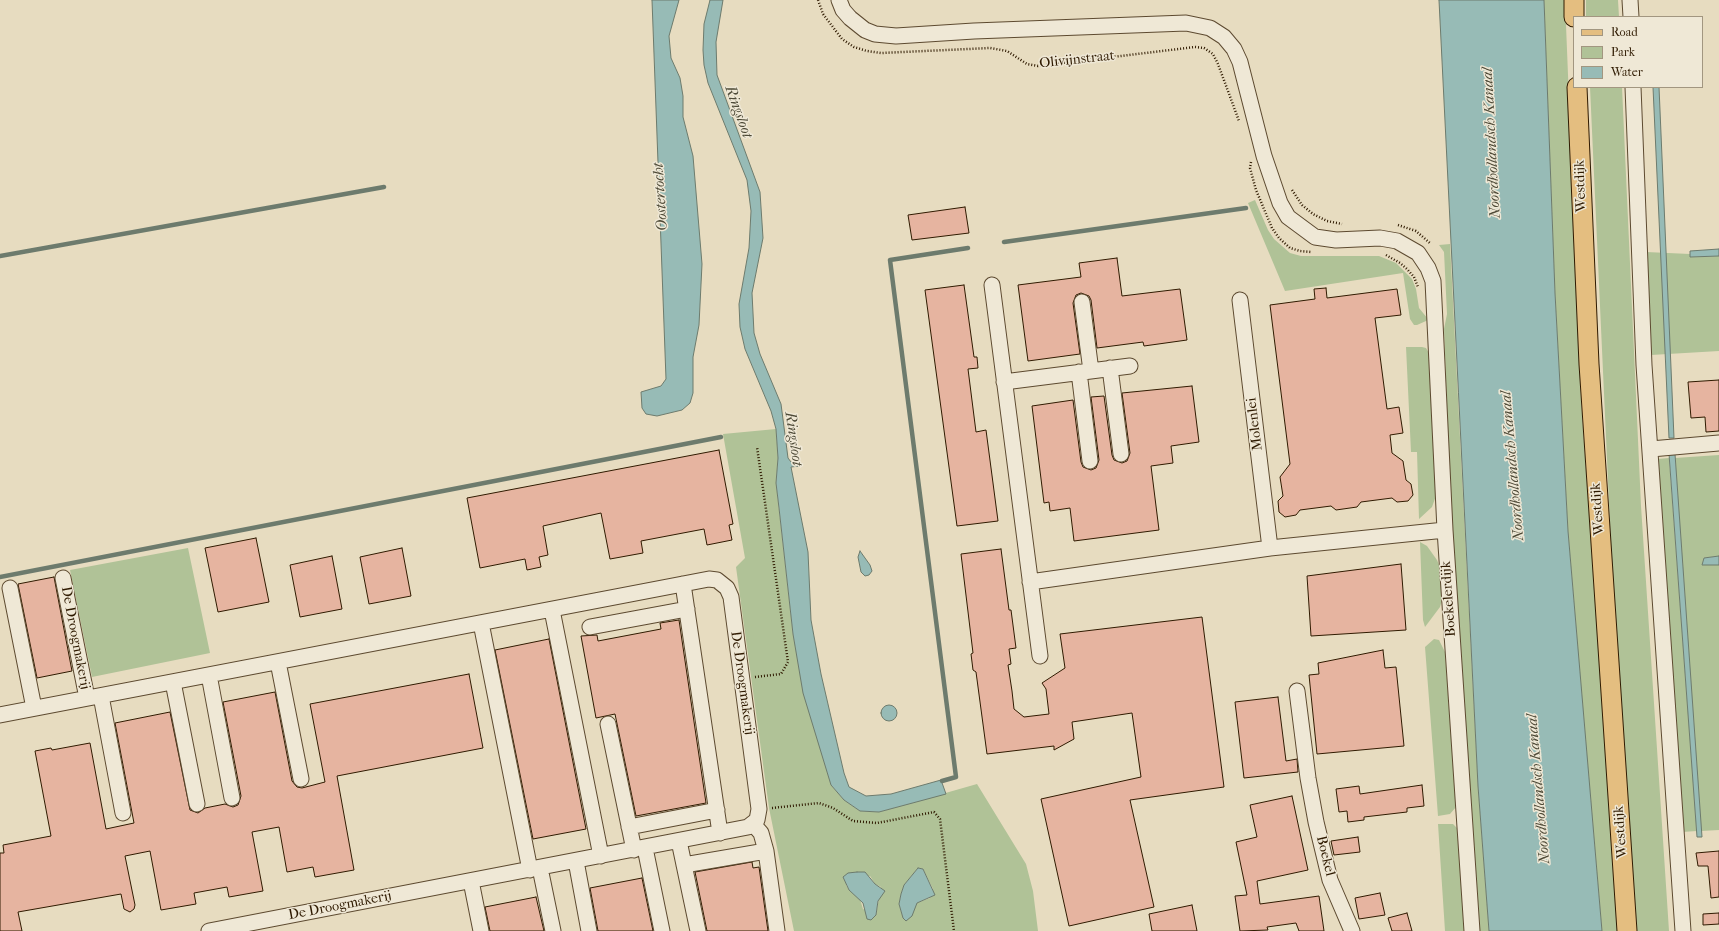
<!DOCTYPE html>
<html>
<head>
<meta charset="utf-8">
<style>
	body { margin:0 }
	#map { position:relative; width:1719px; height:931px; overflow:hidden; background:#e7dcc0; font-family:"IM FELL French Canon",serif }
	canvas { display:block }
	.legend { position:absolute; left:1573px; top:16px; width:130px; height:72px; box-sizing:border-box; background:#efe8d6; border:1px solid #a29680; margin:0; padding:5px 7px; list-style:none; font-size:12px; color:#2f1a00 }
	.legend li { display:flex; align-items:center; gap:8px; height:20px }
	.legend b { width:20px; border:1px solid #a29680 }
</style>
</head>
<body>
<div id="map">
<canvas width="1719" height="931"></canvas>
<ul class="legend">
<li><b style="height:5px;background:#e4be80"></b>Road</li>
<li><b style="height:11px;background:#b0c297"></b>Park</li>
<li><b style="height:11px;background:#97bbb6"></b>Water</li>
</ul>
</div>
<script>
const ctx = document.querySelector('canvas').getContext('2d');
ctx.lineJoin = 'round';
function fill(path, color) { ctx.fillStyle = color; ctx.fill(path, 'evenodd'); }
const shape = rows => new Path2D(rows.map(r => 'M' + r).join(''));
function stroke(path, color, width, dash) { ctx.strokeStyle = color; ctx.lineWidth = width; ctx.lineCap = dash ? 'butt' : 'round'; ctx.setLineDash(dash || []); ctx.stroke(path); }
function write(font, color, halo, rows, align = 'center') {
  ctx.font = font + ' "IM FELL French Canon",serif'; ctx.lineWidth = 3; ctx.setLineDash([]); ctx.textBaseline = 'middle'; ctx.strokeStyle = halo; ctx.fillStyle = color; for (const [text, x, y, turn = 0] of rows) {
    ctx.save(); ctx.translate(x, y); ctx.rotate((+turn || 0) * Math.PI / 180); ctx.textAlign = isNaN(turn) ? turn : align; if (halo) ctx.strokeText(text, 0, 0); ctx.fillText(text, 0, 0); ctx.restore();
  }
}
const green = shape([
	[1544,0,1565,0,1581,399,1618,931,1602,931,1585,735,1568,531,1555,293],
	[1586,0,1618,0,1619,17,1586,17],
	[1590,87,1622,87,1641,506,1669,931,1637,931,1614,612],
	[1255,200,1268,230,1274,239,1290,253,1301,256,1379,256,1396,263,1412,279,1416,289,1419,308,1428,319,1426,321,1417,325,1414,325,1410,319,1403,273,1285,291,1248,203],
	[1450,244,1478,786,1489,931,1480,931,1451,508,1444,329,1447,314,1444,252,1439,245],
	[1646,252,1690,254,1691,257,1719,256,1719,351,1651,355],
	[1406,347,1422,347,1426,348,1430,355,1437,493,1432,507,1419,519,1417,452,1411,452],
	[776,429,778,458,776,483,793,634,801,674,831,785,844,800,860,811,879,812,977,784,1026,864,1033,891,1038,931,794,931,769,808,736,567,745,558,723,434],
	[918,868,923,869,933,889,930,898,917,903,903,918,899,904,901,894,904,885],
	[870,876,875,884,881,887,876,915,863,909,860,899,849,890,846,885],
	[1719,455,1719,556,1704,558,1702,565,1719,565,1719,830,1701,831,1675,458],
	[1669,458,1697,831,1682,832,1657,459],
	[1420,542,1427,546,1437,560,1440,567,1442,600,1440,607,1425,627,1423,620],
	[188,548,210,653,92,677,70,570],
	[1434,639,1439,640,1445,652,1456,807,1450,814,1438,816,1425,647],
	[1438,824,1453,824,1458,829,1464,911,1464,931,1445,931]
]);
const water = shape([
	[652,0,679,0,669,36,671,58,680,78,683,96,683,117,693,156,702,264,699,325,693,357,693,393,690,403,682,410,657,416,646,414,642,408,641,392,661,386,666,379,652,0],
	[710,0,723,0,716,42,717,75,760,192,763,238,752,293,754,333,760,354,781,404,788,458,791,462,799,462,800,466,791,467,808,552,811,620,821,674,844,773,849,787,866,796,891,794,941,780,946,794,879,812,860,811,844,800,831,785,803,693,793,634,779,508,776,483,778,458,776,429,771,411,745,349,740,327,739,304,749,248,750,230,751,211,747,180,708,83,704,65,703,50,704,24,710,0],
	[1439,0,1544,0,1555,293,1568,531,1602,931,1489,931,1478,786,1439,0],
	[1653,87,1659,87,1674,438,1669,438,1653,87],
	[1719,249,1719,256,1690,257,1690,251,1719,249],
	[1669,454,1675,454,1702,837,1697,837,1669,454],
	[860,551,870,565,872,571,869,575,865,576,861,572,858,557,860,551],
	[1719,556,1719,565,1702,565,1704,558,1719,556],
	'881 713a8 8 0 1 1 16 0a8 8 0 1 1-16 0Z',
	[918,868,923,869,935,895,917,903,912,916,906,921,903,918,899,904,901,894,904,885,918,868],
	[857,872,865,872,875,884,885,891,878,901,876,915,871,920,867,919,863,903,849,890,843,877,848,873,857,872]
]);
const stream = shape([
	[1004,242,1246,208],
	[0,256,384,187],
	[0,577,721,437],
	[942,781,956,777,890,260,968,248]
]);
const building = shape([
	[965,207,969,233,912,240,908,215,965,207],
	[1117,258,1122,296,1180,289,1187,340,1144,346,1143,342,1097,348,1091,300,1089,296,1081,293,1076,295,1073,303,1080,354,1028,361,1018,285,1081,277,1079,263,1117,258],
	[964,285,974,357,977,357,978,368,968,369,976,432,986,430,998,521,957,526,925,290,964,285],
	[1326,288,1327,298,1397,289,1401,315,1375,318,1387,409,1399,407,1403,433,1390,435,1392,453,1403,461,1406,480,1411,484,1413,495,1408,501,1397,502,1392,498,1361,502,1357,507,1336,510,1331,506,1300,510,1296,515,1285,517,1279,512,1278,501,1283,496,1280,477,1290,464,1270,305,1315,299,1314,289,1326,288],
	[1719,380,1719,431,1706,432,1705,417,1691,418,1688,382,1719,380],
	[1192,386,1199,442,1171,446,1173,463,1151,466,1159,530,1074,541,1070,508,1050,511,1049,502,1044,503,1032,406,1073,400,1081,462,1083,467,1091,470,1096,468,1099,460,1091,397,1104,396,1112,455,1114,460,1122,463,1127,461,1130,453,1122,393,1192,386],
	[719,450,733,524,729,525,732,540,707,545,704,529,641,541,643,553,610,559,601,513,543,526,548,555,539,557,541,567,527,570,525,559,480,568,467,498,719,450],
	[256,538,269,602,218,612,205,548,256,538],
	[402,548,411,596,369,604,360,557,402,548],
	[1001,549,1009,610,1011,610,1016,648,1009,649,1011,664,1008,665,1012,691,1014,709,1024,717,1049,714,1046,689,1042,683,1065,668,1060,634,1202,617,1224,787,1130,800,1154,907,1069,926,1041,799,1141,777,1132,713,1072,722,1074,739,1054,750,1054,746,987,754,976,672,973,670,971,654,973,653,961,554,1001,549],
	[332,556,342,609,300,617,290,565,332,556],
	[1401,564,1406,630,1311,636,1307,576,1401,564],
	[54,577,72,671,37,678,18,584,54,577],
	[679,620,706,803,636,816,615,714,596,718,581,636,597,635,598,641,661,629,660,623,679,620],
	[549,639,586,829,533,839,495,650,549,639],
	[1383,650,1385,668,1396,667,1404,746,1317,754,1309,675,1319,674,1318,663,1383,650],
	[469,674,483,748,337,776,354,870,315,877,313,867,287,872,279,827,252,832,263,891,229,897,227,887,194,893,196,904,161,910,150,851,125,856,135,905,134,909,130,912,124,909,121,894,18,912,22,931,0,931,0,853,4,853,3,845,51,836,35,751,51,748,52,750,90,743,106,829,134,823,115,723,170,712,190,810,198,813,205,808,225,804,233,807,238,805,241,796,223,702,275,692,292,781,297,787,302,788,325,782,310,704,469,674],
	[1278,697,1286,761,1297,759,1298,772,1244,778,1235,702,1278,697],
	[1422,785,1424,806,1407,808,1407,812,1364,817,1364,820,1348,822,1347,811,1339,812,1336,789,1359,786,1360,794,1422,785],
	[1292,796,1308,870,1257,881,1260,904,1319,896,1324,931,1299,931,1296,923,1267,927,1268,930,1240,931,1235,896,1247,895,1236,842,1257,837,1250,805,1292,796],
	[1358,837,1360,852,1334,855,1331,841,1358,837],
	[1719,851,1719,897,1711,898,1708,866,1698,866,1696,853,1719,851],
	[752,862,753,868,759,867,768,931,707,931,695,872,752,862],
	[642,878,653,931,598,931,590,888,642,878],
	[1380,893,1385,915,1359,919,1355,898,1380,893],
	[536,897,544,931,490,931,485,907,536,897],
	[1192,905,1197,931,1152,931,1149,914,1192,905],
	[1407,913,1412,931,1392,931,1388,918,1407,913],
	[1719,913,1719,924,1703,925,1703,914,1719,913]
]);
const path = shape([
	[818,0,823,14,842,39,854,47,867,51,881,53,990,48,1007,51,1027,64,1038,66,1195,47,1204,48,1213,54,1218,64,1239,121],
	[1251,162,1250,168,1256,190,1272,228,1279,238,1290,248,1300,251,1311,252],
	[1292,190,1302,205,1313,214,1327,221,1342,224],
	[1398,225,1416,231,1431,244],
	[1386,255,1400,263,1407,269,1414,277,1418,287],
	[755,677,781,674,788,662,757,447],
	[772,808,819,803,833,808,853,821,877,823,934,812,940,819,954,931]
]);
const minor = shape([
	[839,0,843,10,850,18,865,30,875,34,896,36,974,31,1186,23,1210,28,1224,37,1234,49,1240,62,1264,156,1280,203,1288,217,1315,237,1336,240,1380,238,1397,241,1418,253,1428,268,1433,281,1445,530,1472,931],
	[1630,0,1631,17],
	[1633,87,1644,365,1683,931],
	[992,285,1040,656],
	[1240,300,1270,548],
	[1082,302,1091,371],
	[1110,368,1121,454],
	[1079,372,1090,461],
	[1004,382,1130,366],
	[1651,449,1719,443],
	[63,578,87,698],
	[1030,582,1270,548,1445,530],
	[683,584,720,833],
	[10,588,34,708],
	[552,610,601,856],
	[481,623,530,870],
	[590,627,687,609],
	[278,662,301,779],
	[209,675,232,798],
	[173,682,197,804],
	[1297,691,1308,778,1316,822,1330,880,1352,931],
	[101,696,123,813],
	[0,715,709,579,717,580,727,588,731,597,759,809,757,820,748,827,209,931],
	[608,724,634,850],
	[753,824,761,833,766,851,777,931],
	[629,827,717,810],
	[679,841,698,931],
	[645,848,662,931],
	[576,861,589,931],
	[684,865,766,851],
	[540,868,553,931],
	[471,881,481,931]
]);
const major = shape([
	[1574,0,1574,17],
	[1577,87,1589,364,1627,931]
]);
const streetNames = [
	["Olivijnstraat",1077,60,-6],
	["Westdijk",1581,186,-92],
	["Molenlei",1255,424,-97],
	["Westdijk",1598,509,-94],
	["Boekelerdijk",1449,599,-94],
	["De Droogmakerij",75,638,79],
	["De Droogmakerij",742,683,82],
	["Westdijk",1621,832,-94],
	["Boekel",1325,856,76],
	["De Droogmakerij",340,906,-11]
];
const waterNames = [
	["Ringsloot",738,112,70],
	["Noordhollandsch Kanaal",1492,143,-93],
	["Oostertocht",661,197,-94],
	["Ringsloot",793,439,82],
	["Noordhollandsch Kanaal",1513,466,-95],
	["Noordhollandsch Kanaal",1539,789,-95]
];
fill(green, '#b0c297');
fill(water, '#97bbb6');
stroke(water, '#6d7b6d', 1);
stroke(stream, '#6d7b6d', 4.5);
fill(building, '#e6b4a0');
stroke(building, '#2f1a00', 1);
stroke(minor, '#5d4a30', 17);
stroke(major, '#2f1a00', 21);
stroke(path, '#2f1a00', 2.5, [1, 2]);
stroke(minor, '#efe8d6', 15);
stroke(major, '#e4be80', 19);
write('14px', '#2f1a00', '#efe8d6', streetNames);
write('italic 15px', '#4e4a37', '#efe8d6', waterNames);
</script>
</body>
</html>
